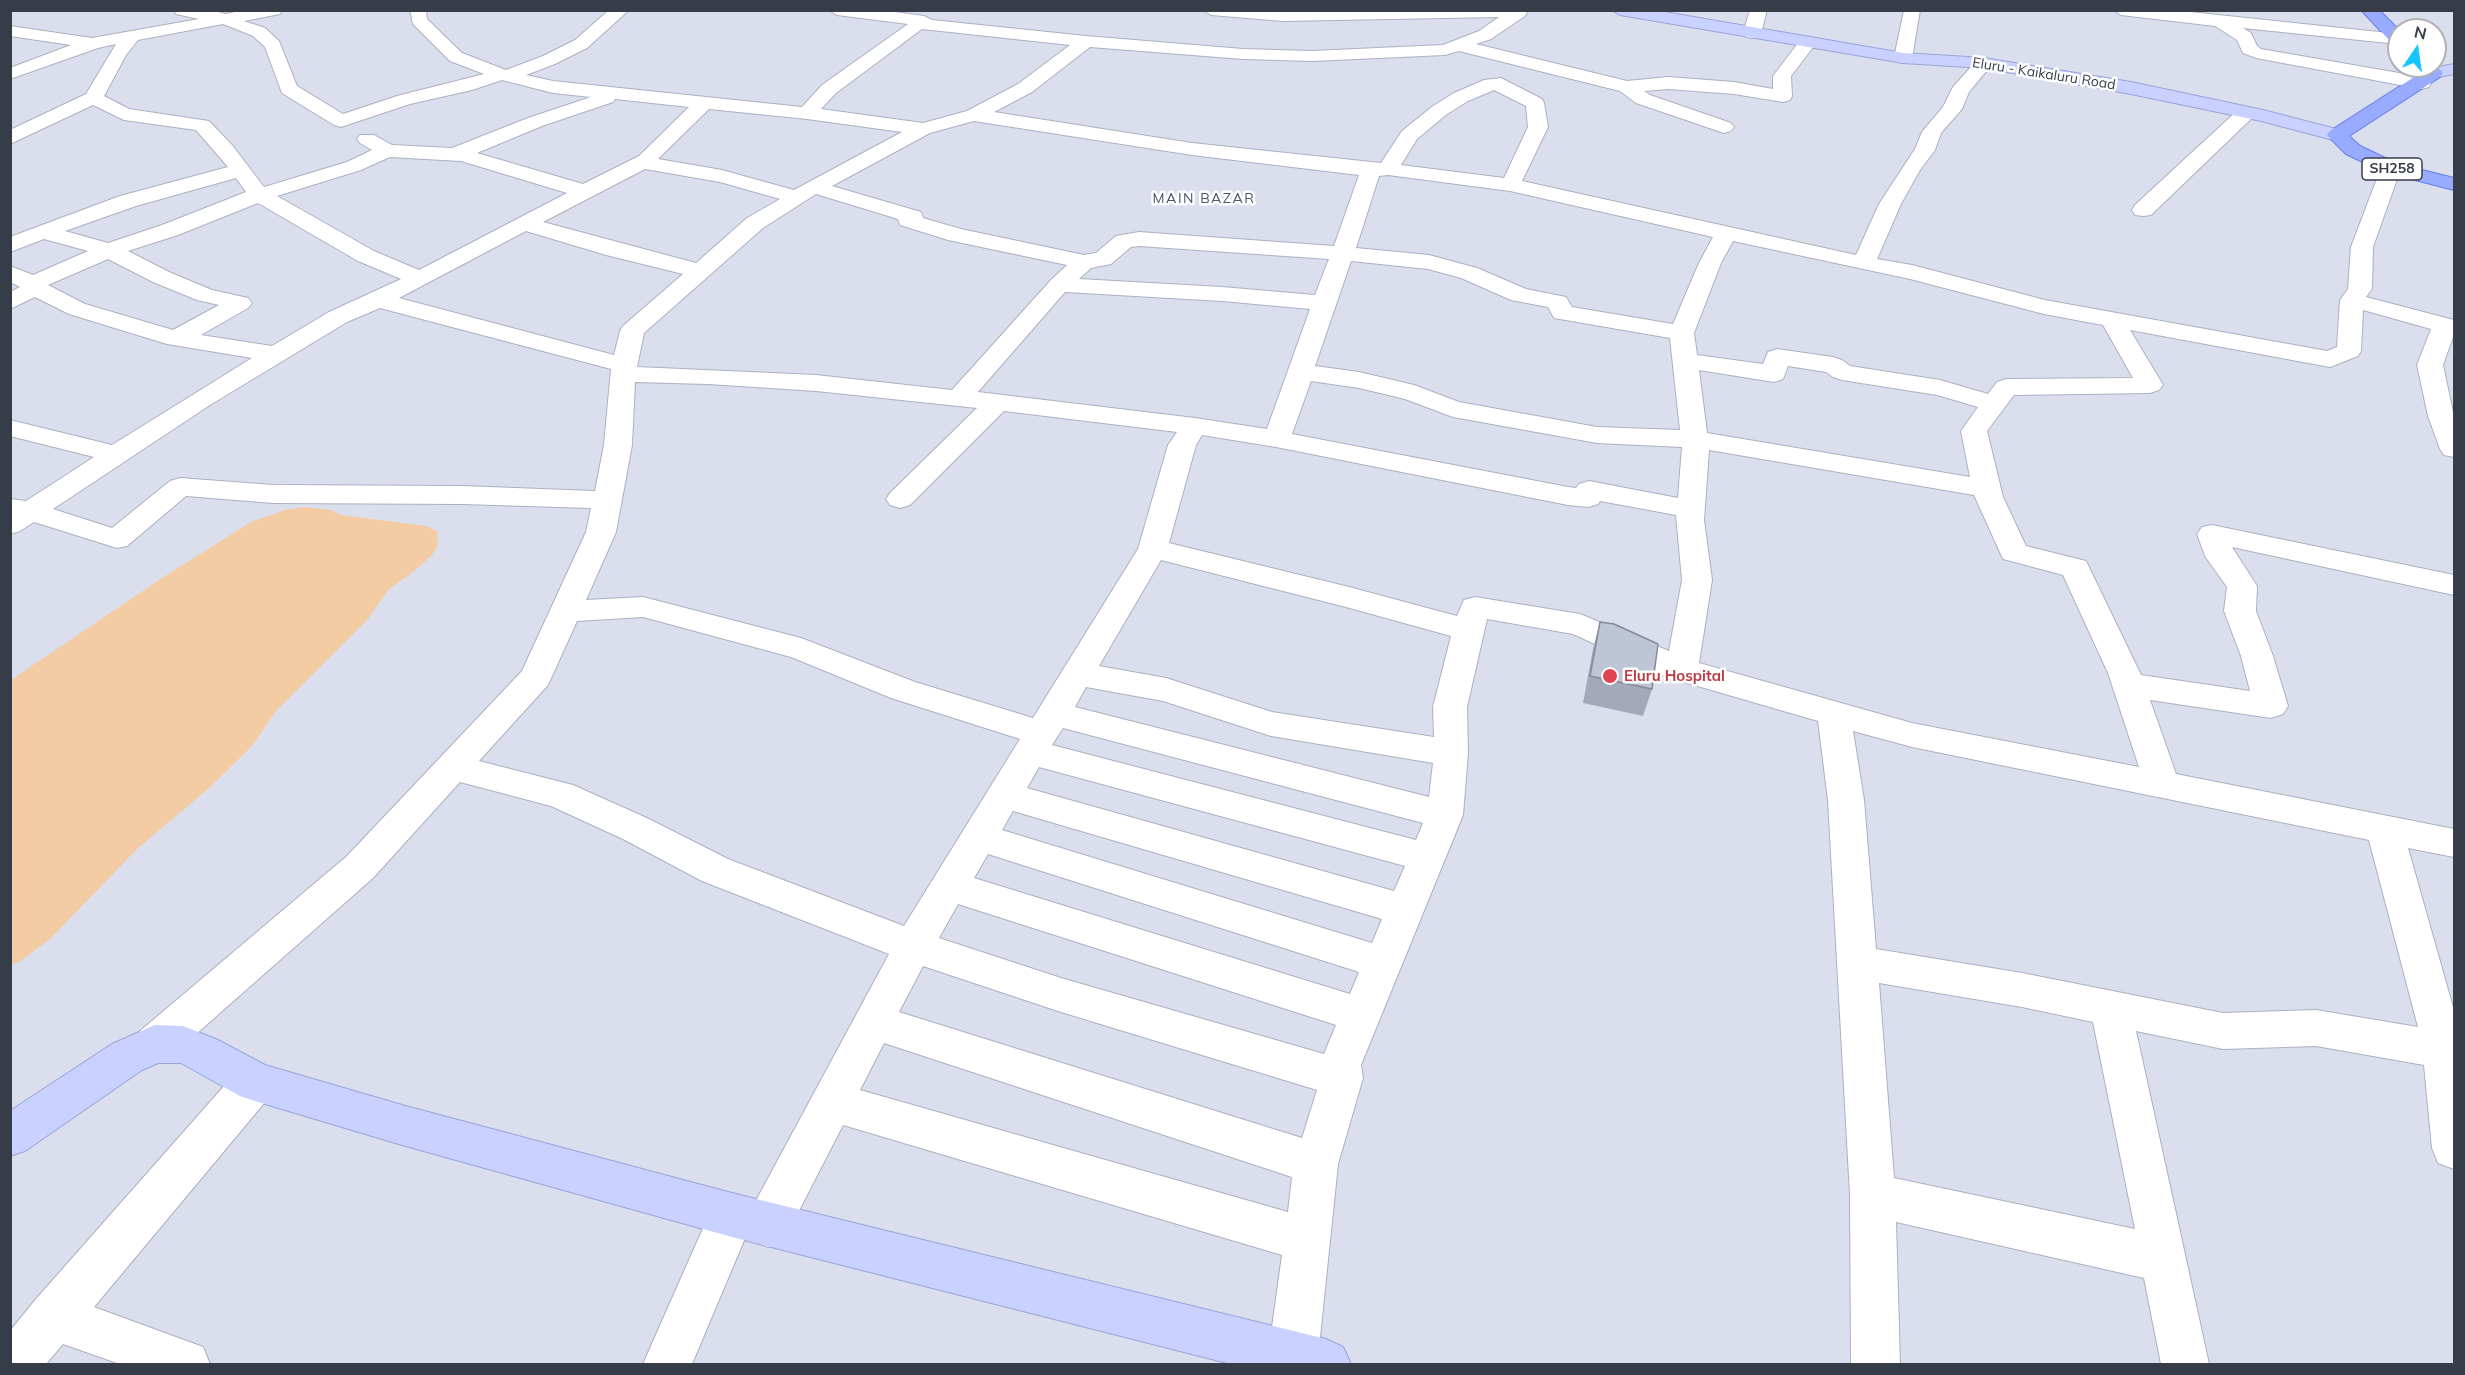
<!DOCTYPE html>
<html>
<head>
<meta charset="utf-8">
<style>
	body { margin:0 }
	#map { position:relative; width:2465px; height:1375px; overflow:hidden; background:#e9ecf5; font-family:Mulish,sans-serif }
	canvas { display:block }
	.frame { position:absolute; inset:0; border:12px solid #373c49; pointer-events:none }
	.north { position:absolute; left:2387px; top:18px; width:60px; height:60px; box-sizing:border-box; background:#fff; border:2px solid #afb1b6; border-radius:50%; rotate:13deg; font-size:16px; font-weight:700; line-height:24px; text-align:center; color:#373c49 }
	.north::after { content:''; display:block; margin:auto; width:21px; height:27px; background:#16c5ff; clip-path:polygon(50% 0,100% 100%,50% 72%,0 100%) }
</style>
</head>
<body>
<div id="map">
<canvas width="2465" height="1375"></canvas>
<div class="frame"></div>
<div class="north">N</div>
</div>
<script>
const ctx = document.querySelector('canvas').getContext('2d');
ctx.lineJoin = 'round';
function fill(path, color) { ctx.fillStyle = color; ctx.fill(path, 'evenodd'); }
const shape = rows => new Path2D(rows.map(r => 'M' + r).join(''));
function stroke(path, color, width, dash) { ctx.strokeStyle = color; ctx.lineWidth = width; ctx.lineCap = dash ? 'butt' : 'round'; ctx.setLineDash(dash || []); ctx.stroke(path); }
function write(font, color, halo, rows, align = 'center') {
  ctx.font = font + ' Mulish,sans-serif'; ctx.lineWidth = 5; ctx.setLineDash([]); ctx.textBaseline = 'middle'; ctx.strokeStyle = halo; ctx.fillStyle = color; for (const [text, x, y, turn = 0] of rows) {
    ctx.save(); ctx.translate(x, y); ctx.rotate((+turn || 0) * Math.PI / 180); ctx.textAlign = isNaN(turn) ? turn : align; if (halo) ctx.strokeText(text, 0, 0); ctx.fillText(text, 0, 0); ctx.restore();
  }
}
const residential = shape([
	[11,11,2454,11,2454,1364,11,1364],
	[2399,30,2435,30,2435,66,2399,66]
]);
const water = shape([
	[305,507,331,510,341,515,426,526,437,531,438,545,432,555,413,572,388,590,368,619,276,711,252,746,209,788,137,849,50,939,19,962,11,964,11,680,162,578,251,522,285,510]
]);
const street = shape([
	[174,10,210,10,226,14,244,10,282,10,280,14,244,21,265,28,279,41,297,86,343,114,397,96,484,74,450,61,413,24,410,10,426,10,427,19,462,53,506,70,543,56,575,40,609,10,629,10,587,48,555,64,526,75,553,81,802,107,822,85,908,24,837,15,829,10,881,10,924,16,932,20,1086,36,1243,49,1312,51,1443,45,1479,31,1499,17,1283,21,1211,15,1203,10,1528,10,1525,16,1491,39,1476,44,1627,81,1668,77,1734,82,1773,89,1773,76,1802,38,1808,37,1814,38,1817,42,1791,76,1792,96,1790,100,1783,102,1734,94,1668,89,1644,91,1650,95,1731,123,1734,127,1731,131,1724,133,1636,103,1620,91,1459,51,1445,55,1312,61,1243,59,1090,47,1032,92,994,112,1192,143,1381,163,1402,131,1433,106,1454,93,1484,80,1501,78,1542,99,1544,103,1548,127,1522,181,1856,255,1879,204,1915,149,1922,132,1943,107,1953,87,1978,59,1984,58,1990,59,1993,63,1969,92,1962,109,1941,133,1935,150,1920,170,1901,204,1877,259,1912,265,2045,300,2327,351,2337,347,2340,300,2348,289,2351,247,2381,168,2384,164,2391,162,2398,164,2401,168,2373,247,2372,289,2366,297,2454,320,2454,334,2443,365,2454,417,2454,457,2444,455,2440,449,2428,416,2417,365,2431,329,2363,310,2361,351,2358,356,2330,367,2130,330,2163,385,2159,390,2150,393,2014,395,1987,431,2003,497,2026,546,2086,561,2141,675,2250,691,2241,656,2224,611,2227,587,2205,556,2197,534,2202,527,2212,525,2454,575,2454,595,2232,547,2257,586,2256,611,2273,656,2288,706,2283,714,2271,718,2150,700,2176,774,2454,829,2454,857,2408,848,2454,1011,2454,1169,2438,1163,2432,1148,2424,1065,2316,1046,2223,1049,2136,1031,2209,1364,2161,1364,2144,1278,1896,1222,1900,1364,1851,1364,1850,1195,1828,800,1818,721,1670,678,1573,634,1487,619,1467,707,1468,753,1463,815,1361,1065,1363,1078,1338,1164,1318,1356,1314,1364,1272,1364,1268,1356,1282,1255,843,1125,784,1240,768,1247,752,1240,748,1231,692,1364,643,1364,716,1199,732,1193,748,1199,752,1208,889,954,702,881,623,839,551,806,460,782,373,878,170,1057,155,1063,140,1057,134,1044,140,1031,347,856,522,671,586,532,591,508,462,504,273,503,186,496,127,546,117,548,34,522,20,531,10,534,10,499,26,501,94,457,10,436,10,420,112,445,252,358,167,344,69,314,35,297,10,309,10,292,20,287,10,282,10,266,33,275,88,251,44,239,10,252,10,237,120,196,228,167,196,130,124,120,93,105,10,144,10,130,86,94,116,44,98,48,10,79,10,68,71,45,10,36,10,26,92,38,199,19,176,14,174,10],
	[223,24,253,36,265,47,282,93,334,125,341,127,410,104,472,90,502,80,553,93,591,97,528,118,452,148,392,145,374,135,360,135,357,139,360,143,372,150,347,162,264,187,232,145,209,121,129,109,104,96,126,55,138,40,223,24],
	[922,29,1070,45,1018,84,967,111,923,123,821,109,836,93,922,29],
	[1494,90,1526,106,1528,127,1504,178,1401,165,1417,139,1447,114,1468,101,1494,90],
	[615,99,689,107,639,156,583,184,477,153,542,126,613,102,615,99],
	[709,109,807,119,902,132,794,190,722,170,658,159,709,109],
	[974,121,1192,155,1359,175,1334,246,1139,232,1116,236,1096,253,1084,255,961,229,923,218,921,212,832,186,930,133,974,121],
	[390,157,461,161,567,193,419,270,374,251,277,196,361,170,390,157],
	[645,169,720,182,780,199,747,218,696,263,543,222,645,169],
	[1388,175,1510,191,1713,237,1699,263,1673,324,1572,307,1566,297,1526,289,1477,268,1429,255,1356,248,1379,176,1388,175],
	[236,178,246,192,162,225,108,243,65,231,136,206,236,178],
	[816,194,898,219,900,225,948,240,1067,265,1051,280,952,390,816,375,637,367,644,333,763,228,816,194],
	[258,203,358,261,401,279,329,312,272,346,201,335,248,308,252,303,248,298,212,290,169,272,128,251,178,235,258,203],
	[526,231,606,255,683,274,623,326,620,331,614,355,399,298,526,231],
	[1733,241,1910,279,2044,314,2103,325,2133,378,2006,379,1997,382,1988,394,1940,380,1850,366,1842,360,1833,357,1777,349,1768,352,1763,364,1697,355,1694,333,1721,263,1733,241],
	[1139,246,1329,259,1315,295,1222,287,1079,279,1091,268,1111,264,1131,247,1139,246],
	[108,259,153,282,197,300,219,305,173,330,85,304,48,285,108,259],
	[1351,261,1428,269,1461,278,1511,300,1548,307,1554,318,1670,338,1680,430,1597,427,1459,402,1414,385,1359,372,1315,366,1351,261],
	[1065,292,1222,301,1310,309,1267,429,1195,418,978,392,1065,292],
	[380,308,611,369,604,445,595,491,462,486,273,485,180,478,170,481,112,528,53,509,210,405,347,322,380,308],
	[1788,366,1826,372,1833,377,1842,380,1937,395,1978,407,1961,431,1970,477,1707,433,1699,370,1774,382,1783,379,1788,366],
	[1311,381,1359,388,1405,399,1453,417,1597,443,1682,447,1678,498,1589,481,1579,484,1576,488,1568,487,1292,434,1311,381],
	[635,382,708,384,816,391,977,408,890,493,886,499,890,505,900,508,910,505,1004,411,1177,432,1168,445,1138,549,1033,718,915,682,801,638,643,597,586,600,616,532,632,445,635,382],
	[1202,435,1276,447,1568,505,1588,507,1598,504,1600,501,1676,515,1682,580,1669,651,1580,614,1475,597,1464,600,1457,616,1349,587,1169,543,1196,445,1202,435],
	[1709,450,1974,495,2003,559,2063,575,2108,673,2139,767,1912,723,1699,663,1712,580,1704,520,1709,450],
	[1161,560,1346,607,1451,636,1433,707,1434,737,1272,712,1166,678,1099,666,1161,560],
	[643,617,791,657,891,698,1020,739,904,926,728,859,649,819,573,785,479,761,548,685,577,621,643,617],
	[1086,687,1163,701,1271,736,1433,763,1429,797,1075,707,1086,687],
	[1063,728,1423,823,1416,840,1052,745,1063,728],
	[1853,731,1912,747,2369,840,2418,1027,2316,1010,2223,1013,2022,973,1876,949,1864,800,1853,731],
	[1039,767,1405,866,1394,891,1027,788,1039,767],
	[1013,811,1382,919,1372,943,1002,830,1013,811],
	[988,854,1359,972,1350,994,974,878,988,854],
	[958,904,1336,1025,1324,1054,1061,978,939,938,958,904],
	[923,966,1061,1012,1317,1090,1302,1138,899,1012,923,966],
	[1879,983,2022,1007,2093,1022,2135,1229,1894,1178,1879,983],
	[884,1043,1292,1177,1288,1212,860,1090,884,1043],
	[1750,10,1767,10,1761,33,1758,37,1752,38,1746,37,1743,33,1750,10],
	[1904,10,1920,10,1912,58,1909,62,1903,63,1897,62,1894,58,1904,10],
	[2113,10,2171,10,2398,34,2398,44,2243,28,2251,33,2257,46,2261,49,2422,77,2429,79,2431,83,2429,87,2422,89,2256,58,2243,53,2237,40,2215,26,2121,15,2113,10],
	[2246,107,2253,109,2256,113,2253,117,2151,215,2143,216,2135,215,2132,210,2135,205,2239,109,2246,107],
	[255,1063,270,1068,276,1082,270,1096,94,1307,203,1347,210,1364,120,1364,63,1344,46,1364,10,1364,10,1331,36,1299,240,1068,255,1063]
]);
const secondary = shape([
	[1612,10,1653,10,1903,53,1984,58,2131,82,2263,110,2344,131,2347,135,2344,139,2337,141,2261,121,2131,94,1984,68,1903,63,1620,15,1612,10],
	[2454,64,2454,74,2434,78,2428,77,2425,73,2428,69,2454,64],
	[155,1025,183,1026,218,1040,265,1065,402,1105,732,1193,1326,1339,1343,1347,1351,1364,1231,1364,732,1237,402,1145,255,1101,240,1096,181,1063,158,1063,142,1070,25,1151,10,1156,10,1111,112,1044,155,1025]
]);
const primary = shape([
	[2361,10,2379,10,2399,30,2399,45,2393,44,2361,10],
	[2435,64,2443,73,2440,77,2349,136,2360,146,2398,164,2454,178,2454,190,2384,172,2346,154,2327,135,2330,131,2422,72,2417,66,2435,64]
]);
const wall = shape([
	[1600,622,1652,689,1643,716,1583,703,1593,649]
]);
const building = shape([
	[1600,622,1614,624,1658,644,1652,689,1590,676,1600,622]
]);
const markers = [
	[1610,676,8,"#e0444e"]
];
const farStreetnames = [
	["Eluru - Kaikaluru Road",2044,74,9]
];
const shields = [
	[2392,169,60]
];
const shieldNames = [
	["SH258",2392,169]
];
const farNeighbourhoodnames = [
	["MAIN BAZAR",1204,199]
];
const healthNames = [
	["Eluru Hospital",1624,676]
];
fill(residential, '#dbdfed');
fill(water, '#f3cca4');
stroke(street, '#abb1c1', 2);
stroke(secondary, '#9aa4d9', 2);
stroke(primary, '#647fe8', 2);
fill(street, '#fff');
fill(secondary, '#c9d1ff');
fill(primary, '#98abff');
fill(wall, '#a3a9b9');
fill(building, '#bec5d7');
stroke(building, '#858a96', 1.5);
for (const [x, y, r, color] of markers) { const dot = new Path2D(); dot.arc(x, y, r, 0, 2 * Math.PI); ctx.fillStyle = color; ctx.fill(dot); stroke(dot, '#fff', 2); }
write('14px', '#373c49', '#fff', farStreetnames);
for (const [x, y, w] of shields) { const box = new Path2D(); box.roundRect(x - w / 2, y - 11, w, 22, 4.5); ctx.fillStyle = '#fff'; ctx.fill(box); stroke(box, '#373c49', 1.5); }
write('bold 14px', '#373c49', null, shieldNames);
ctx.letterSpacing = '1.5px';
write('14px', '#4e576c', '#fff', farNeighbourhoodnames);
ctx.letterSpacing = '0px';
write('bold 15px', '#be3a42', '#fff', healthNames, 'left');
</script>
</body>
</html>
